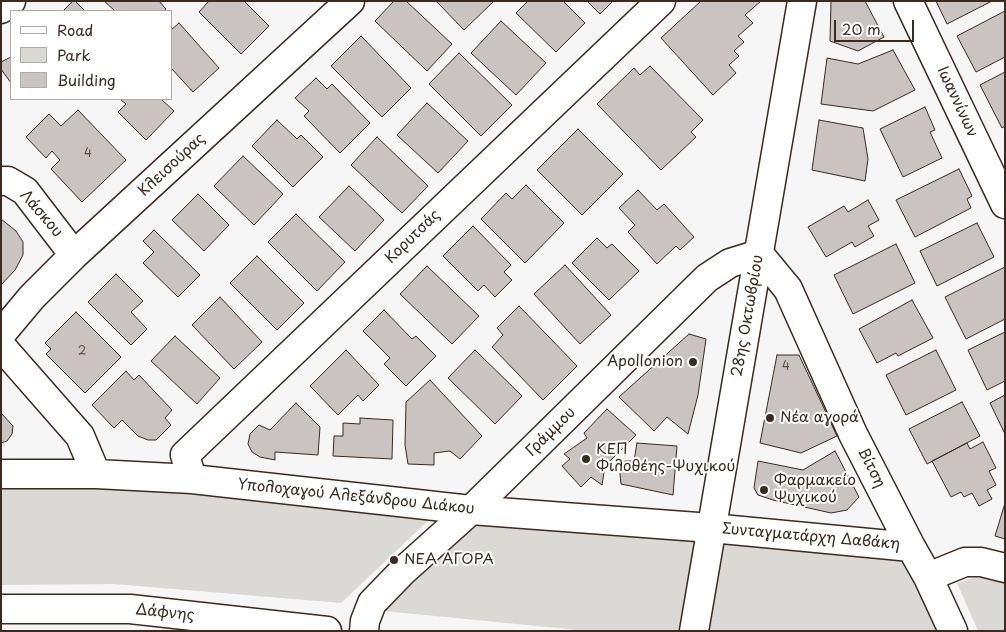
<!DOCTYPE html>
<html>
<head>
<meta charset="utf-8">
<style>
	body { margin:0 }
	#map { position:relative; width:1006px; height:632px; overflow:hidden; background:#f7f6f6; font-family:"Playpen Sans",sans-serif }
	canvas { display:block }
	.frame { position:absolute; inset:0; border:2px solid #3b2a1e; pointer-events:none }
	.legend { position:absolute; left:10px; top:10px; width:162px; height:90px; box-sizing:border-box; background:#fff; border:1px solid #b1aaa5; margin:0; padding:6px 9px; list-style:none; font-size:15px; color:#3b2a1e }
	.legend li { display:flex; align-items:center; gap:10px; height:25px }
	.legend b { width:25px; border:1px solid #b1aaa5 }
	.scale { position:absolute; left:834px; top:20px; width:80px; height:22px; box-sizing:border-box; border:2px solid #3b2a1e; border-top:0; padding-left:6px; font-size:15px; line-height:18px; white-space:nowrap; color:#3b2a1e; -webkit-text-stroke:4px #fff; paint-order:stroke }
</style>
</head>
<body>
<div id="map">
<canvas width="1006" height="632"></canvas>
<div class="frame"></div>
<ul class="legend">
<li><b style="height:6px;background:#fff"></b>Road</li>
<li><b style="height:14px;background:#dbd9d6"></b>Park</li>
<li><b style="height:14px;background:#c9c3c1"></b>Building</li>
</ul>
<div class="scale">20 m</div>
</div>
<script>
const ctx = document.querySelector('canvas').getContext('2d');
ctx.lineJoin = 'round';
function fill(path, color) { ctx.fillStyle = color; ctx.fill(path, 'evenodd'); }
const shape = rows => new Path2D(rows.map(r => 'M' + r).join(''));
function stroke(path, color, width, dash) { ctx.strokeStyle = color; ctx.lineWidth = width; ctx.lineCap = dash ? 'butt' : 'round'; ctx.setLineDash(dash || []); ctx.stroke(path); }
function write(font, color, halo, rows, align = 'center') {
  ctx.font = font + ' "Playpen Sans",sans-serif'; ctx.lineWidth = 4; ctx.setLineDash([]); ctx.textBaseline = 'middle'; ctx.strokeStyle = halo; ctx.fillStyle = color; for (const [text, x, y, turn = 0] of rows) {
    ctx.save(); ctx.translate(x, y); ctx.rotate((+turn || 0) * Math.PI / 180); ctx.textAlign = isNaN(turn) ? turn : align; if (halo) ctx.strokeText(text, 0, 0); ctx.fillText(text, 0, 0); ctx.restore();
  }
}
const green = shape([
	[1,485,252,495,431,518,341,603,114,584,1,585],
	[472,520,698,541,683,631,588,631,384,611],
	[725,542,906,559,943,631,709,631],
	[973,578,1005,578,1005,631,978,631,957,583]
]);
const building = shape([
	[73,1,75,1,85,11,63,11,73,1],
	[104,1,159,1,166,9,164,11,115,11,104,1],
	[209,1,244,1,269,26,241,54,199,12,209,1],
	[394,1,406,1,452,44,427,71,375,21,394,1],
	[436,1,492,1,493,2,464,30,436,1],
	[528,1,563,1,585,23,556,52,516,13,528,1],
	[587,1,613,1,600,14,587,1],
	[701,1,761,1,745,15,753,23,738,36,744,42,734,51,739,56,729,65,736,73,713,95,661,38,701,1],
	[831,1,865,1,884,37,858,51,830,41,831,1],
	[936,1,992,1,947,24,936,1],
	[1005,11,1005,57,976,72,957,36,1005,11],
	[501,21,546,63,516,95,471,53,501,21],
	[179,23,219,68,193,92,171,68,171,30,179,23],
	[361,36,411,88,382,117,331,66,361,36],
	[893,50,915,90,873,111,821,104,827,58,858,64,893,50],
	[459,53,512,105,481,136,429,84,459,53],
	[11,57,11,83,1,69,1,62,11,57],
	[650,66,703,120,691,132,696,137,661,170,597,104,634,68,640,75,650,66],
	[1005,72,1005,126,1002,128,980,85,1005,72],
	[316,78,327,89,332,84,370,123,340,153,304,116,309,111,295,98,316,78],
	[120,99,161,99,174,111,146,140,118,112,126,104,120,99],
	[427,103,468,141,438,173,397,135,427,103],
	[925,107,935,130,930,132,942,158,903,177,880,129,925,107],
	[78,110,126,160,82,202,51,169,60,160,52,151,46,158,26,137,49,114,61,126,78,110],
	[277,120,297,139,301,135,323,157,293,187,252,146,277,120],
	[819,120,863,128,868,159,865,181,812,170,819,120],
	[578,129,623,174,582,215,537,170,578,129],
	[377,137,428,186,402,213,351,165,377,137],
	[243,156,283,194,254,225,214,186,243,156],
	[959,169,972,196,967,199,971,208,915,237,896,200,959,169],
	[526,185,564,223,525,263,481,219,506,193,512,199,526,185],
	[349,186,384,220,355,251,319,217,349,186],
	[638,190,657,210,664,204,694,237,680,250,676,246,657,264,628,232,635,225,619,208,638,190],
	[198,194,229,225,204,251,172,220,198,194],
	[868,200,879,220,868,226,874,236,855,247,852,242,826,257,808,227,844,206,848,212,868,200],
	[296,214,345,262,317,291,268,242,296,214],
	[1,219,16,231,23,242,23,255,15,270,1,285,1,219],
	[977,223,994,257,937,286,920,251,977,223],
	[473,226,511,265,504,272,512,280,495,297,484,285,478,291,443,256,473,226],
	[154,230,200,275,178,297,143,263,154,252,143,241,154,230],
	[597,238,607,248,612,244,639,271,609,300,572,263,597,238],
	[896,244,915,283,853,314,834,275,896,244],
	[257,256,304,303,277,330,230,283,257,256],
	[565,265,611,315,580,344,534,294,565,265],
	[427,266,479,316,452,344,400,294,427,266],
	[1005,267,1005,319,966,339,945,297,1005,267],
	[116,274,143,301,131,312,147,329,131,345,88,302,116,274],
	[220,297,262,342,234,369,192,325,220,297],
	[912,300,933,338,898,356,896,353,877,363,859,329,912,300],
	[519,306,577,366,543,400,492,347,503,335,497,328,519,306],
	[384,310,412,339,416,336,436,356,406,386,384,364,390,358,363,331,384,310],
	[76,312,121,357,85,393,46,354,51,349,45,343,76,312],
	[1005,332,1005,381,987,390,968,350,1005,332],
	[689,334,706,339,698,395,688,434,667,417,654,431,619,397,689,334],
	[175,336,220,378,197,404,151,361,175,336],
	[346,350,379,385,363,401,358,395,338,415,310,386,346,350],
	[475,350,522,396,495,424,448,378,475,350],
	[936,350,956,390,906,415,886,375,936,350],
	[777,355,799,355,837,436,801,453,760,443,777,355],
	[126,371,134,380,139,375,172,410,165,418,171,425,156,440,148,440,138,436,122,420,114,428,92,405,126,371],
	[430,380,482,436,460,459,450,451,434,453,434,465,408,464,405,445,406,402,430,380],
	[1005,395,1005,434,990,403,1005,395],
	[962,402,980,436,927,464,909,429,962,402],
	[296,403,320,427,318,455,275,452,275,460,260,457,252,452,248,444,250,434,259,425,270,430,296,403],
	[607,409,636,435,605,466,602,485,591,477,581,487,562,466,570,459,564,454,587,438,584,433,607,409],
	[1,413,13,426,12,434,7,441,1,443,1,413],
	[360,418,393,420,392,459,333,456,334,436,343,436,343,423,360,424,360,418],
	[983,442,996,468,989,471,996,485,987,490,992,499,979,506,972,493,964,497,961,492,951,497,932,461,967,443,970,449,983,442],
	[637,443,677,446,673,495,621,484,620,474,625,461,634,461,637,443],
	[835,451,859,497,847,510,831,513,773,500,758,495,754,488,758,461,803,470,835,451],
	[1005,503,1005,539,995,536,1005,503]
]);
const minor = shape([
	[908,1,1005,204],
	[1,9,11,1],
	[1,181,8,181,25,191,74,255],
	[1,334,32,297,74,255,350,1],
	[1,346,80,436,96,474],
	[1,474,96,474,192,479,471,510,711,528,911,547],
	[192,479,185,455,661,1],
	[928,577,965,562,981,562,1005,568],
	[364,631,365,621,372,603,403,571,471,510,707,278,730,263,759,254,788,289,853,434,911,547,928,577,953,631]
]);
const major = shape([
	[1,609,130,609,327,631],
	[694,631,802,1]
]);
const markers = [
	[693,362,5,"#3b2a1e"],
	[770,418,5,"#3b2a1e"],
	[586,459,5,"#3b2a1e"],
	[764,490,5,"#3b2a1e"],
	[394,560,5,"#3b2a1e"]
];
const numberNames = [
	["4",88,154],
	["2",82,352],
	["4",786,367]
];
const streetNames = [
	["Ιωαννίνων",957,102,65],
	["Κλεισούρας",172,165,-43],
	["Λάσκου",41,214,49],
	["Κορυτσάς",413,237,-44],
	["28ης Οκτωβρίου",748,316,-80],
	["Γράμμου",551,432,-45],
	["Βίτση",871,468,63],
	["Υπολοχαγού Αλεξάνδρου Διάκου",356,497,6],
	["Συνταγματάρχη Δαβάκη",811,537,5],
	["Δάφνης",165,613,6]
];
const poiNames = [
	["Apollonion",683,362,"right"],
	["Νέα αγορά",780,418],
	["ΚΕΠ",596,450],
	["Φιλοθέης-Ψυχικού",596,467],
	["Φαρμακείο",774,481],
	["Ψυχικού",774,498],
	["ΝΕΑ ΑΓΟΡΑ",404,560]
];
fill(green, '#dbd9d6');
fill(building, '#c9c3c1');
stroke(building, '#3b2a1e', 1);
stroke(minor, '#3b2a1e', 31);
stroke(major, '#3b2a1e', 31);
stroke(minor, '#fff', 28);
stroke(major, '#fff', 28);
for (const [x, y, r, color] of markers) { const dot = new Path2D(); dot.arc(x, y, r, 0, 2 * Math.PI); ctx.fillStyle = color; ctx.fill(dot); stroke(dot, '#fff', 2); }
write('12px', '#5e5047', null, numberNames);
write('15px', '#3b2a1e', '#fff', streetNames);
write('15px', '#3b2a1e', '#fff', poiNames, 'left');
</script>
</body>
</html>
